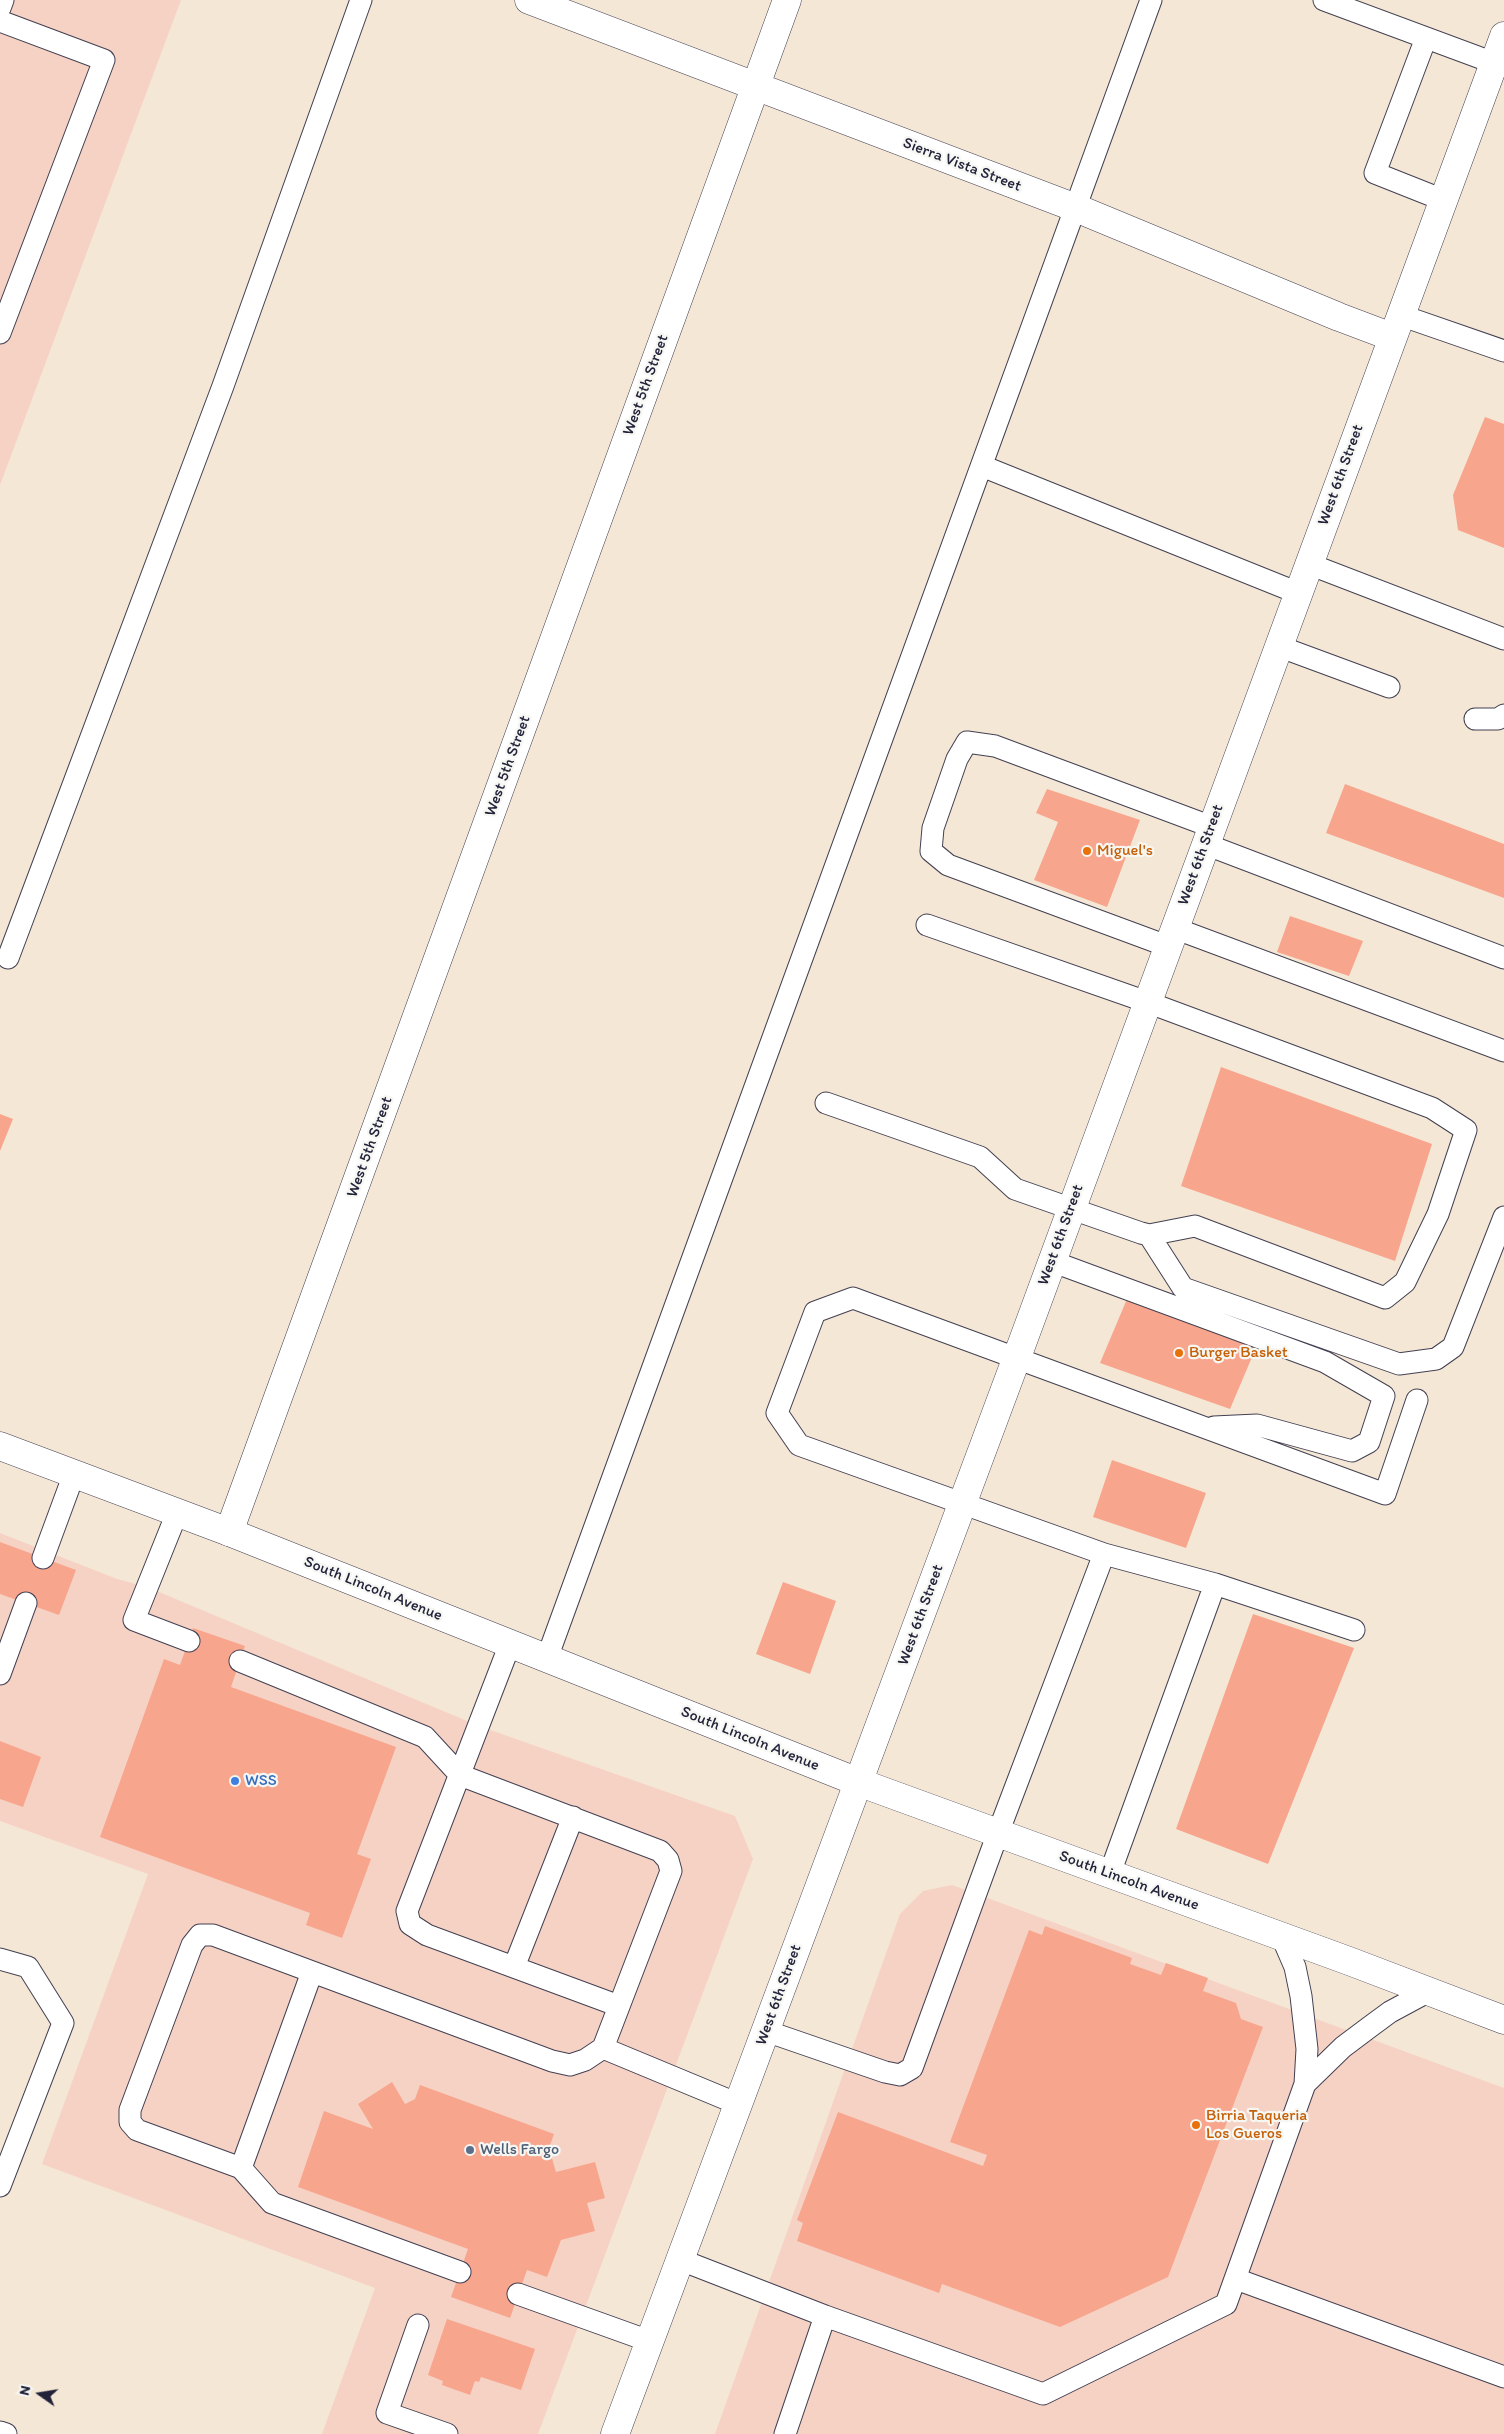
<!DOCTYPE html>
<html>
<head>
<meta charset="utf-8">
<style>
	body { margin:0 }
	#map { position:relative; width:1504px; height:2434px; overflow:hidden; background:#f5e7d5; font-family:Itim,sans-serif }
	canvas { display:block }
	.north { position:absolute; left:15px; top:2369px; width:50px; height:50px; -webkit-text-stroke:4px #f6f6f2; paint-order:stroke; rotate:283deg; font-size:14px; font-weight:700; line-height:20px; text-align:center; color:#22223b }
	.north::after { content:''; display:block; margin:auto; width:18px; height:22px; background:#22223b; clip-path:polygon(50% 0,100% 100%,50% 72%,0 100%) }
</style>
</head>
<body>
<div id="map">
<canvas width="1504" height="2434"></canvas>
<div class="north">N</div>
</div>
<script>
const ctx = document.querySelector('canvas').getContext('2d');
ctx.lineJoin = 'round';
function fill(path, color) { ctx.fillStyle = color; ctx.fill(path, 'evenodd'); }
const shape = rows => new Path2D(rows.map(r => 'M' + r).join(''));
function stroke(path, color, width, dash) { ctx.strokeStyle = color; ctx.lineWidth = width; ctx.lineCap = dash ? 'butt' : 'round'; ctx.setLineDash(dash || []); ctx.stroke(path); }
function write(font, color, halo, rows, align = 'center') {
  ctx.font = font + ' Itim,sans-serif'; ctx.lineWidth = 4.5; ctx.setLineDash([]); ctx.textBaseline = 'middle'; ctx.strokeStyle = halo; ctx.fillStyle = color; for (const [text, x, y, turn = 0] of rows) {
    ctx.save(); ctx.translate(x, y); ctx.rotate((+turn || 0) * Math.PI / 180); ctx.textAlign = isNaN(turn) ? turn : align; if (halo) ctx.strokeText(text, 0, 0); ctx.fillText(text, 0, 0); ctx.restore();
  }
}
const built = shape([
	[0,0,181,0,0,485],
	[0,1533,117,1579,147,1587,479,1726,735,1816,753,1859,538,2434,322,2434,375,2288,42,2164,148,1874,0,1821],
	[952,1885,1504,2088,1504,2434,715,2434,900,1914,923,1891]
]);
const building = shape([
	[1485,417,1504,424,1504,548,1458,530,1453,495],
	[1345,784,1504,844,1504,898,1326,833],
	[1047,789,1140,820,1107,907,1034,880,1058,822,1036,813],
	[1290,916,1363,941,1349,976,1277,952],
	[1221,1067,1432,1144,1395,1261,1181,1186],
	[0,1114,13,1119,0,1151],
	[1127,1299,1258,1343,1230,1409,1100,1363],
	[1112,1460,1206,1493,1186,1548,1093,1517],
	[0,1542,76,1570,59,1615,0,1594],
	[783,1582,836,1601,810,1674,756,1654],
	[1253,1614,1354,1648,1268,1864,1176,1829],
	[193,1628,245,1646,231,1687,396,1747,357,1854,371,1859,342,1938,306,1925,310,1913,100,1837,164,1659,180,1665],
	[0,1741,41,1757,23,1807,0,1799],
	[1045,1926,1132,1958,1130,1964,1161,1975,1166,1963,1208,1978,1203,1991,1236,2003,1241,2019,1263,2027,1168,2277,1060,2327,942,2284,939,2293,797,2241,803,2223,797,2220,838,2112,983,2166,987,2155,950,2142,1029,1930,1042,1935],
	[392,2082,405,2104,415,2099,420,2085,554,2134,549,2148,556,2172,595,2162,605,2198,587,2203,595,2231,561,2240,547,2277,527,2270,510,2318,451,2297,468,2249,298,2187,324,2111,373,2129,358,2104],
	[447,2319,535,2349,521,2390,481,2377,479,2382,475,2381,470,2395,442,2385,443,2381,428,2375]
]);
const service = shape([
	[1324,0,1494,63],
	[0,8,3,0],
	[0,21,104,60,0,333],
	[1426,38,1375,173,1443,200],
	[1400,315,1504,351],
	[982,466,1298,593],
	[1309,564,1504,639],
	[1278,646,1389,687],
	[1475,719,1498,719,1504,715],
	[1205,844,1504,958],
	[1174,928,1504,1051],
	[1167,946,948,865,931,851,933,828,957,759,967,742,995,746,1212,827],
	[8,958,223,386,361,0],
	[826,1103,980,1157,1015,1189,1141,1233,1149,1235,1195,1226,1385,1298,1405,1282,1438,1214,1466,1130,1432,1108,1147,1002,927,925],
	[1149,1235,1183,1288,1399,1364,1436,1359,1453,1347,1504,1217],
	[1051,1261,1325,1362,1384,1396,1369,1442,1352,1451,1257,1425,1214,1427],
	[177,1513,134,1620,189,1641],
	[43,1558,74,1474],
	[1354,1630,1215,1584,1104,1554,799,1445,777,1413,815,1312,853,1298,1385,1494,1417,1400],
	[510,1644,407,1911,410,1924,427,1935,619,2006],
	[547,1658,1151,0],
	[240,1661,425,1737,460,1775,660,1851,668,1860,671,1871,603,2048,585,2060,570,2065,552,2061,213,1935,200,1935,192,1945,130,2110,130,2122,137,2130,241,2168,272,2203,460,2272],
	[0,1674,26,1603],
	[1110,1873,1215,1584],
	[0,1959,28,1967,63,2023,0,2186],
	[514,1967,573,1817],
	[766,2031,885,2072,900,2075,912,2068,998,1833,1104,1554],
	[603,2048,738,2104],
	[1305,2084,1343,2047,1371,2026,1390,2012,1429,1991],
	[241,2168,312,1972],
	[681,2260,825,2316,785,2434],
	[1236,2279,1504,2377],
	[518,2294,649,2341],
	[825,2316,1043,2394,1226,2304,1305,2084,1307,2049,1301,1996,1295,1967,1282,1937],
	[418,2325,387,2413,447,2434],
	[0,2432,6,2434]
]);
const minor = shape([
	[529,0,1076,208,1339,317,1392,337],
	[229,1532,787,0]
]);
const secondary = shape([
	[0,1446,229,1532,858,1782,1349,1961,1504,2020]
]);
const primary = shape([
	[615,2434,1017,1357,1504,36]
]);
const markers = [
	[1087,851,5,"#e8710a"],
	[1179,1353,5,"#e8710a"],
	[235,1781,5,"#3f7fe0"],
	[1196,2125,5,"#e8710a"],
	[470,2150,5,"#5c6f8a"]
];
const streetNames = [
	["Sierra Vista Street",962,165,21],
	["West 5th Street",646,385,-70],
	["West 6th Street",1341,475,-70],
	["West 5th Street",508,766,-70],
	["West 6th Street",1201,855,-70],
	["West 5th Street",370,1147,-70],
	["West 6th Street",1061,1235,-70],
	["South Lincoln Avenue",373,1589,22],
	["West 6th Street",921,1615,-70],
	["South Lincoln Avenue",750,1739,22],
	["South Lincoln Avenue",1129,1881,20],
	["West 6th Street",779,1995,-70]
];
const foodNames = [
	["Miguel's",1097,851],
	["Burger Basket",1189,1353],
	["Birria Taqueria",1206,2116],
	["Los Gueros",1206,2134]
];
const shopNames = [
	["WSS",245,1781]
];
const serviceNames = [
	["Wells Fargo",480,2150]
];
fill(built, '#f6d2c5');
fill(building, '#f8a58e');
stroke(service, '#424052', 23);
stroke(minor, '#424052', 29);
stroke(secondary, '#424052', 29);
stroke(primary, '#424052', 29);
stroke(service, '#fff', 21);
stroke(minor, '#fff', 28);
stroke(secondary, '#fff', 28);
stroke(primary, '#fff', 28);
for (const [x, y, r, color] of markers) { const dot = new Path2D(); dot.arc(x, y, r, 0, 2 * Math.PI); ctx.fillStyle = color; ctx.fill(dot); stroke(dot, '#f6f6f2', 2); }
write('16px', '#22223b', '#f6f6f2', streetNames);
write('16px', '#c56008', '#f6f6f2', foodNames, 'left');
write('16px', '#366cbe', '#f6f6f2', shopNames, 'left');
write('16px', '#4e5e75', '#f6f6f2', serviceNames, 'left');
</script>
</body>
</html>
